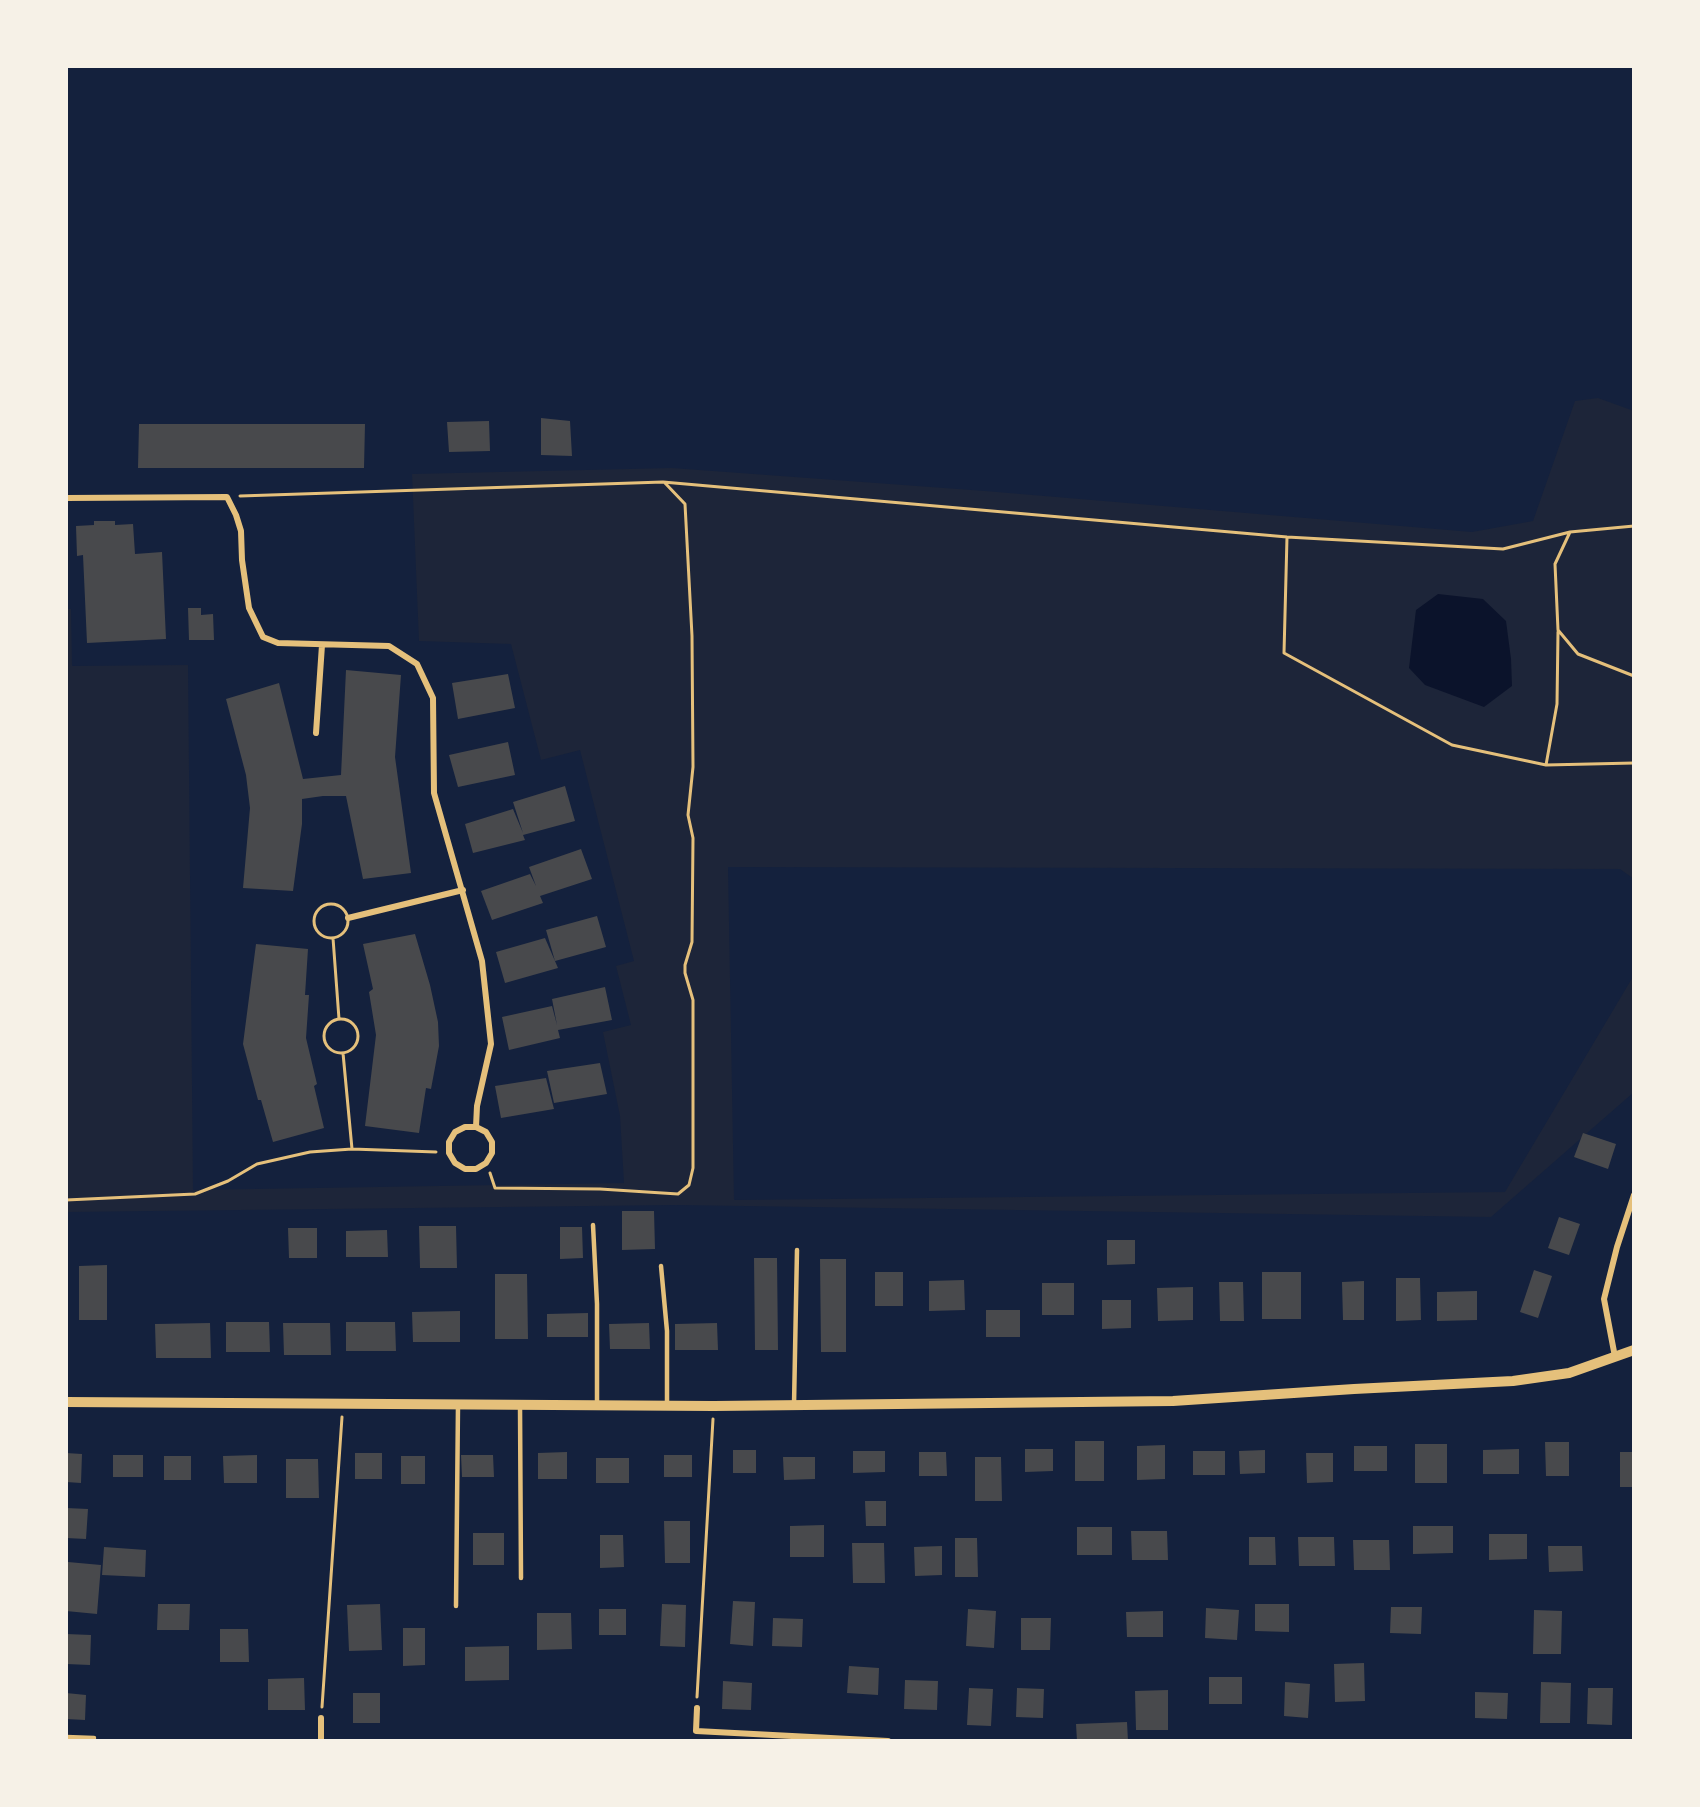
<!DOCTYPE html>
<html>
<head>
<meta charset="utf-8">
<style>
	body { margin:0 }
	#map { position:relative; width:1700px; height:1807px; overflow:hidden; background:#14213d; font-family:Arial,sans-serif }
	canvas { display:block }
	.frame { position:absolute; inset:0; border:68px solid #f6f1e7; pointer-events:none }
</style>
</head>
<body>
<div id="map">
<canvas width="1700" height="1807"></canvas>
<div class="frame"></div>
</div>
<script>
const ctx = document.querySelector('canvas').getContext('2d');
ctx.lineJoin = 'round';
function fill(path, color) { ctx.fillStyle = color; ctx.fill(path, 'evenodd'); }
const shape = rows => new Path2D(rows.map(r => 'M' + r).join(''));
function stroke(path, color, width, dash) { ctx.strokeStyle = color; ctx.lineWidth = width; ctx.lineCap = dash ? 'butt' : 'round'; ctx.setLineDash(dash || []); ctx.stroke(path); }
const green = shape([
	[1598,398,1634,411,1634,879,1620,869,728,867,734,1200,1505,1192,1634,975,1634,1092,1491,1217,676,1205,66,1212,66,609,71,609,72,666,188,665,193,1190,624,1183,620,1116,603,1032,631,1025,616,966,634,961,580,750,541,760,511,644,419,641,412,474,672,468,985,491,1472,532,1533,521,1575,401]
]);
const water = shape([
	[1438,594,1483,599,1506,621,1511,659,1512,686,1484,707,1425,685,1409,668,1416,610]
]);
const building = shape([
	[541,418,570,421,572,456,541,455],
	[489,421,490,451,449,452,447,422],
	[139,424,365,424,364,468,138,468],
	[94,521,115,521,115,525,133,524,135,554,162,552,166,639,87,643,83,555,77,556,76,526,94,525],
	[188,608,201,608,201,615,213,614,214,640,189,640],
	[346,670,401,675,395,757,411,873,363,879,346,796,323,796,302,799,302,824,293,891,243,888,250,808,246,775,226,699,279,683,303,779,341,775],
	[508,674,515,708,458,719,452,683],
	[508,742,515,775,458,787,449,755],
	[565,786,575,821,523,835,525,840,473,853,465,824,513,809,523,833,513,802],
	[581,849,592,879,540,896,543,903,492,920,481,891,530,874,536,886,529,867],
	[597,916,606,947,555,961,546,930],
	[415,934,430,985,438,1022,439,1046,431,1089,426,1088,419,1133,365,1126,376,1035,369,992,373,989,363,944],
	[545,938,558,968,505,983,496,952],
	[256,944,308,949,305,995,309,995,306,1038,317,1084,314,1086,324,1128,273,1142,261,1100,258,1100,243,1044],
	[605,987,612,1020,558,1030,560,1038,509,1050,502,1017,552,1006,557,1025,552,999],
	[600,1063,607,1094,554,1103,547,1071],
	[546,1078,554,1109,501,1118,495,1086],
	[1583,1133,1616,1144,1608,1169,1574,1157],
	[622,1211,654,1211,655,1249,622,1250],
	[1559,1217,1580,1224,1569,1255,1548,1248],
	[419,1226,456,1226,457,1268,420,1268],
	[560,1227,582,1227,583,1258,560,1259],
	[288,1228,317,1228,317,1258,289,1258],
	[387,1230,388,1257,346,1257,346,1231],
	[1107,1240,1135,1240,1135,1264,1107,1265],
	[754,1258,777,1258,778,1350,755,1350],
	[820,1259,846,1259,846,1352,821,1352],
	[107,1265,107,1320,79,1320,79,1266],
	[1534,1270,1552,1276,1538,1318,1520,1312],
	[875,1272,903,1272,903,1306,875,1306],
	[1262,1272,1301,1272,1301,1319,1262,1319],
	[495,1274,527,1274,528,1339,495,1339],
	[1396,1278,1420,1278,1421,1320,1396,1321],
	[964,1280,965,1310,929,1311,929,1281],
	[1364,1281,1364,1320,1343,1320,1342,1282],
	[1219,1282,1243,1282,1244,1321,1220,1321],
	[1042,1283,1074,1283,1074,1315,1042,1315],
	[1193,1287,1193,1320,1158,1321,1157,1288],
	[1477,1291,1477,1320,1437,1321,1437,1292],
	[1102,1300,1131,1300,1131,1328,1102,1329],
	[986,1310,1020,1310,1020,1337,986,1337],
	[460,1311,460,1342,413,1342,412,1312],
	[588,1313,588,1337,547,1337,547,1314],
	[226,1322,269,1322,270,1352,226,1352],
	[346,1322,395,1322,396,1351,346,1351],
	[210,1323,211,1358,156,1358,155,1324],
	[283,1323,330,1323,331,1355,284,1355],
	[649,1323,650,1349,610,1349,609,1324],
	[717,1323,718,1350,675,1350,675,1324],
	[1075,1441,1104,1441,1104,1481,1075,1481],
	[1545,1442,1569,1442,1569,1476,1546,1476],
	[1415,1444,1447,1444,1447,1483,1415,1483],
	[1165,1445,1165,1479,1137,1480,1137,1446],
	[1354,1446,1387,1446,1387,1471,1354,1471],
	[1025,1449,1053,1449,1053,1471,1025,1472],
	[1519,1449,1519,1474,1483,1474,1483,1450],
	[733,1450,756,1450,756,1473,733,1473],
	[1265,1450,1265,1473,1240,1474,1239,1451],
	[853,1451,885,1451,885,1472,853,1473],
	[1193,1451,1225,1451,1225,1475,1193,1475],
	[567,1452,567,1479,538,1479,538,1453],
	[919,1452,946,1452,947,1476,919,1476],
	[1620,1452,1634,1452,1634,1487,1620,1487],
	[66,1453,82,1454,81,1483,66,1482],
	[355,1453,382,1453,382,1479,355,1479],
	[1306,1453,1333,1453,1333,1482,1307,1483],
	[113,1455,143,1455,143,1477,113,1477],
	[257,1455,257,1483,224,1483,223,1456],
	[461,1455,493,1455,494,1477,462,1477],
	[664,1455,692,1455,692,1477,664,1477],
	[164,1456,191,1456,191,1480,164,1480],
	[401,1456,425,1456,425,1484,401,1484],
	[783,1457,815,1457,815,1479,784,1480],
	[975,1457,1001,1457,1002,1501,975,1501],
	[596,1458,629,1458,629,1483,596,1483],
	[286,1459,318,1459,319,1498,286,1498],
	[865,1501,886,1501,886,1526,866,1526],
	[66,1508,88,1509,86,1539,66,1538],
	[664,1521,690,1521,690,1563,665,1563],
	[824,1525,824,1557,790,1557,790,1526],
	[1413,1526,1453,1526,1453,1553,1413,1554],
	[1077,1527,1112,1527,1112,1555,1077,1555],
	[1131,1531,1167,1531,1168,1560,1132,1560],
	[473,1533,504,1533,504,1565,473,1565],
	[1489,1534,1527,1534,1527,1559,1489,1560],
	[600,1535,623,1535,624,1567,600,1568],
	[1249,1537,1275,1537,1276,1565,1249,1565],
	[1298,1537,1334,1537,1335,1566,1299,1566],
	[955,1538,977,1538,978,1577,955,1577],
	[1353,1540,1389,1540,1390,1570,1354,1570],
	[852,1543,884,1543,885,1583,853,1583],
	[942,1546,942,1575,915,1576,914,1547],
	[1548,1546,1582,1546,1583,1571,1549,1572],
	[104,1547,146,1550,145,1577,102,1575],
	[68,1562,101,1565,97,1614,66,1611],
	[733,1601,755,1602,753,1646,730,1644],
	[158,1604,190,1604,189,1630,157,1630],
	[380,1604,382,1650,349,1651,347,1605],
	[662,1604,686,1605,685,1647,660,1646],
	[1255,1604,1289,1604,1289,1632,1255,1631],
	[1391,1607,1422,1607,1421,1634,1390,1633],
	[1206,1608,1239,1610,1237,1640,1205,1638],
	[599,1609,626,1609,626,1635,599,1635],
	[968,1609,996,1611,994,1648,966,1646],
	[1534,1610,1562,1611,1561,1654,1533,1654],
	[1163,1611,1163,1637,1127,1637,1126,1612],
	[537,1613,571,1613,572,1649,537,1650],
	[773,1618,803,1619,802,1647,772,1646],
	[1021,1618,1051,1618,1050,1650,1021,1650],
	[403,1628,425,1628,425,1665,403,1666],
	[220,1629,248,1629,249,1662,220,1662],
	[66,1634,91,1635,90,1665,66,1664],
	[509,1646,509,1680,465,1681,465,1647],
	[1364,1663,1365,1701,1335,1702,1334,1664],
	[849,1666,879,1668,878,1695,847,1693],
	[1209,1677,1242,1677,1242,1704,1209,1704],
	[304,1678,305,1710,268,1710,268,1679],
	[905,1680,938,1681,937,1710,904,1709],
	[723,1681,752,1683,751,1710,722,1709],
	[1285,1682,1310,1684,1308,1718,1284,1716],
	[1541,1682,1571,1683,1570,1723,1540,1723],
	[969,1688,993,1689,991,1726,967,1725],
	[1017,1688,1044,1689,1043,1718,1016,1717],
	[1588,1688,1613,1688,1612,1725,1587,1724],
	[1168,1690,1168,1730,1136,1730,1135,1691],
	[1475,1692,1508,1693,1507,1719,1475,1718],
	[66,1693,86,1695,85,1720,66,1719],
	[353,1693,380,1693,380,1723,353,1723],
	[1127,1722,1128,1741,1077,1741,1076,1724]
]);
const path = shape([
	[240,496,663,482,1287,537,1503,549,1570,532,1634,526],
	[1570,532,1555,564,1558,630,1578,654,1634,676],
	[1287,537,1284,653,1452,745,1546,765,1634,763],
	[1546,765,1557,704,1558,632],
	'314 921a17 17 0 1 1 34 0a17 17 0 1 1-34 0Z',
	[333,938,339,1019],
	'324 1036a17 17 0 1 1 34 0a17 17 0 1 1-34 0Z',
	[343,1053,352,1149],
	[490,1173,495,1188,600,1189,678,1194,689,1185,693,1168,693,1000,685,973,685,965,692,942,693,838,688,815,693,767,692,636,685,504,665,483],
	[66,1200,195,1194,228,1181,257,1164,310,1152,352,1149,436,1152],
	[697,1697,713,1419],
	[322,1707,342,1417]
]);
const service = shape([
	[593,1225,597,1304,597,1405],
	[661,1266,667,1331,667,1405],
	[520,1405,521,1578],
	[794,1405,797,1250],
	[456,1606,458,1405],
	[66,1737,94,1738]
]);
const minor = shape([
	[66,498,227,497,236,515,241,531,242,560,249,608,263,637,278,643,389,646,417,664,433,698,434,793,482,961,491,1044,477,1106,476,1127,465,1127,455,1132,449,1142,449,1153,455,1163,465,1169,476,1169,486,1163,492,1153,492,1142,486,1132,476,1127],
	[316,733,322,645],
	[348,918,463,890],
	[1615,1357,1604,1299,1617,1247,1634,1195],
	[697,1708,696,1731,888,1741],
	[321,1718,321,1741]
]);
const tertiary = shape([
	[66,1402,714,1406,1173,1401,1354,1389,1513,1381,1569,1373,1634,1350]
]);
fill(green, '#1d2539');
fill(water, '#0b132b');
fill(building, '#48494c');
stroke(path, '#e5c07b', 3);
stroke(service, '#e5c07b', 4.5);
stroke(minor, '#e5c07b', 6);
stroke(tertiary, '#e5c07b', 10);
</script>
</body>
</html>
